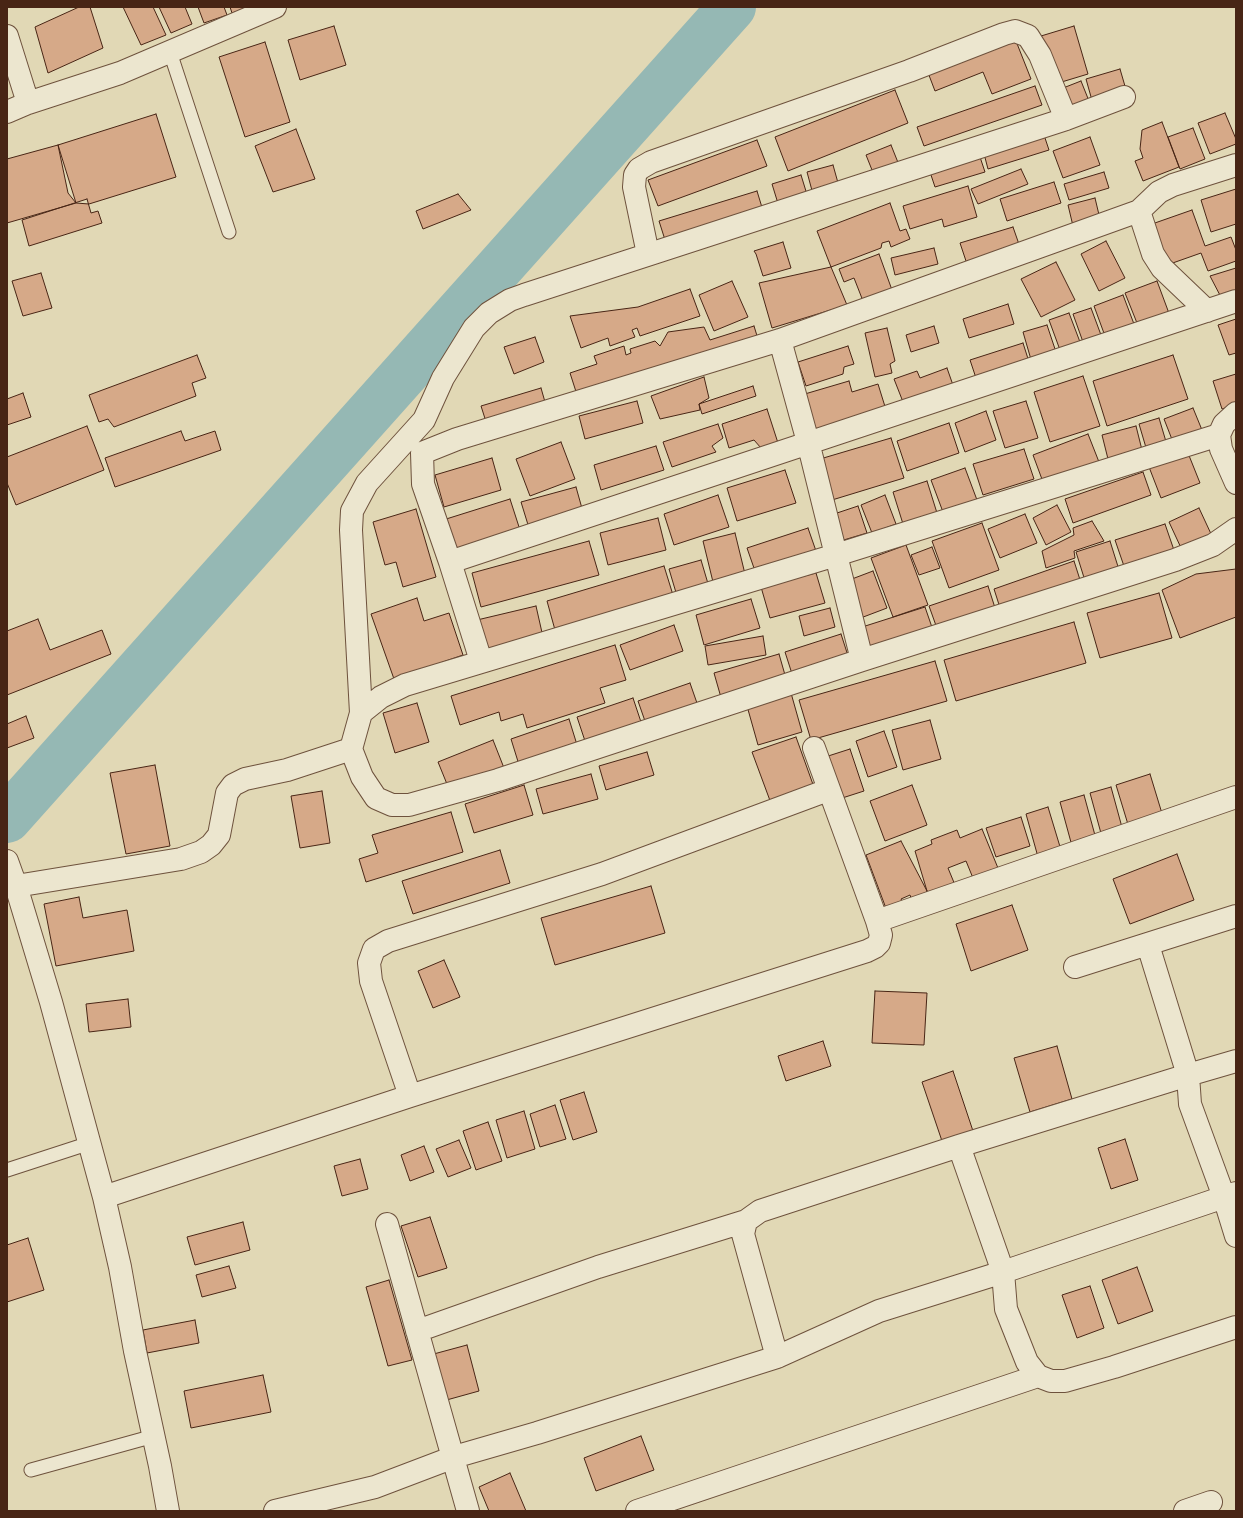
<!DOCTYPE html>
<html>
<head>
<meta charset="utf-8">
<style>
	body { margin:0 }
	#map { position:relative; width:1243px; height:1518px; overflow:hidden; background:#e1d8b5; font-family:"Gentium Book Plus",serif }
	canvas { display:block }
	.frame { position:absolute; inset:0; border:8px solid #482515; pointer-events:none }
</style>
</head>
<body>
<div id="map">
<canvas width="1243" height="1518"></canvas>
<div class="frame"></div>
</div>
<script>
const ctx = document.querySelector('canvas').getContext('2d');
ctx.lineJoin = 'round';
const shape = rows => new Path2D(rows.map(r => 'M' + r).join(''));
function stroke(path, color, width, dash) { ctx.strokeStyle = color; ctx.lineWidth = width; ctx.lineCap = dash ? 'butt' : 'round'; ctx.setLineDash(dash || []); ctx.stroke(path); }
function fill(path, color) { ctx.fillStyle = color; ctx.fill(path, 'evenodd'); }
const river = shape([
	[7,819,732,7]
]);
const building = shape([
	[79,7,90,7,103,48,48,73,35,27,79,7],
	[123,7,153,7,166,35,141,45,123,7],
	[159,7,185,7,192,24,171,33,159,7],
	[198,7,224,7,227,15,204,23,198,7],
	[230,7,250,7,232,13,230,7],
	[334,26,346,65,300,80,288,40,334,26],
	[1074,26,1088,74,1055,84,1041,36,1074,26],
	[1014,36,1031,79,992,94,983,72,935,91,927,70,1014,36],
	[265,42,290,122,245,137,219,57,265,42],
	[1120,69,1127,93,1093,104,1086,79,1120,69],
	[1081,81,1091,106,1068,116,1058,90,1081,81],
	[1035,86,1042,105,924,146,917,127,1035,86],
	[895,90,908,123,788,171,775,137,895,90],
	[1225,113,1236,139,1236,144,1210,154,1198,123,1225,113],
	[156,114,176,177,89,204,76,203,58,145,156,114],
	[1162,122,1179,167,1143,181,1135,161,1143,158,1140,149,1142,130,1162,122],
	[1193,128,1205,159,1180,169,1168,137,1193,128],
	[296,129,315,179,273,192,255,146,296,129],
	[1043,132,1049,150,988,169,983,150,1043,132],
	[1090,137,1100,165,1063,178,1053,151,1090,137],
	[757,140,767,166,658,206,648,180,757,140],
	[58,145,68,193,76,203,7,223,7,159,58,145],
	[891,145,901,170,876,180,866,155,891,145],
	[980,157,985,172,935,187,930,172,980,157],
	[833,165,840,190,814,198,807,172,833,165],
	[1021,169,1028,184,978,204,971,189,1021,169],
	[1104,172,1109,188,1069,200,1064,184,1104,172],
	[801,175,809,201,780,210,772,184,801,175],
	[1054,182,1061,203,1007,221,1000,199,1054,182],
	[968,186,977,217,944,227,942,219,910,229,903,206,968,186],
	[1236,189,1236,224,1211,232,1201,200,1236,189],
	[757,191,764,214,666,243,659,221,757,191],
	[458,194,471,210,423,229,416,211,458,194],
	[1095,198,1100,219,1073,226,1068,205,1095,198],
	[87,199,91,213,98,211,102,223,29,246,22,220,87,199],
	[890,203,900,231,906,229,910,239,891,247,889,241,882,243,881,248,831,267,817,231,890,203],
	[1192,210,1205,246,1231,237,1236,250,1236,261,1208,271,1201,253,1167,265,1152,224,1192,210],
	[1013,227,1021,250,968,267,960,243,1013,227],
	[1106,241,1125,278,1099,291,1081,254,1106,241],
	[783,242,791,268,763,276,756,254,754,251,783,242],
	[934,248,938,264,895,275,891,258,934,248],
	[879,254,892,290,863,301,854,278,844,282,839,269,879,254],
	[1056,262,1075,300,1041,317,1021,279,1056,262],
	[831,267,847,305,772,328,759,283,831,267],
	[1236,268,1236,297,1223,301,1210,276,1236,268],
	[41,273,52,308,23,316,12,281,41,273],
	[732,281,748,317,714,331,699,295,732,281],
	[1157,281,1170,316,1139,328,1125,293,1157,281],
	[690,289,700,316,640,336,637,328,632,330,635,337,610,346,608,338,581,348,570,316,638,307,690,289],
	[1123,295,1134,324,1105,336,1094,306,1123,295],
	[1008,304,1014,324,969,338,963,319,1008,304],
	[1091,308,1101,335,1083,342,1073,314,1091,308],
	[1069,313,1080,342,1060,350,1049,320,1069,313],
	[1236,319,1236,353,1229,355,1218,325,1236,319],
	[1047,325,1057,355,1032,363,1023,332,1047,325],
	[754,326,758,339,579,401,570,373,597,364,594,356,624,346,626,355,631,353,630,349,655,341,660,346,668,332,704,327,710,340,754,326],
	[934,326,939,343,911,352,906,335,934,326],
	[887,328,895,361,890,364,892,373,875,377,865,333,887,328],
	[535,337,544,362,514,374,504,347,535,337],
	[1023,343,1030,365,977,381,970,360,1023,343],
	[848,346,854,364,844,367,843,374,806,386,798,362,848,346],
	[197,355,206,378,192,383,196,396,114,427,108,419,99,422,89,395,197,355],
	[1173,355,1188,399,1107,426,1093,381,1173,355],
	[947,368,954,388,905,407,894,379,917,371,920,378,947,368],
	[1236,374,1236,405,1222,409,1213,381,1236,374],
	[1083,376,1100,426,1050,442,1034,392,1083,376],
	[704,377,709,398,699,404,700,410,660,419,651,396,704,377],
	[849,381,852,392,878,384,887,413,810,435,798,396,849,381],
	[753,386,756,396,702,414,699,404,753,386],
	[541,388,547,409,488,428,481,406,541,388],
	[23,393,31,417,7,425,7,399,23,393],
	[637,401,643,423,585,439,579,416,637,401],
	[1026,401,1038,438,1005,448,993,411,1026,401],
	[1193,408,1202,430,1173,442,1164,419,1193,408],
	[767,409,778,443,761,448,754,440,729,448,722,424,767,409],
	[986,411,996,440,965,452,955,423,986,411],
	[1159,418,1167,445,1147,451,1139,424,1159,418],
	[949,423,959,453,907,471,897,441,949,423],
	[718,424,723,438,712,446,716,452,672,467,663,442,718,424],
	[87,426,104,470,16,505,7,483,7,457,87,426],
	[1136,426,1143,454,1109,463,1102,435,1136,426],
	[181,431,185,441,215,431,221,450,115,487,105,458,181,431],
	[1088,434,1099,462,1043,482,1033,455,1088,434],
	[891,438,904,478,832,500,820,459,891,438],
	[561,442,575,479,530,496,516,459,561,442],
	[656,446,664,470,601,490,594,465,656,446],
	[1024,449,1034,479,983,495,973,464,1024,449],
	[1188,453,1200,483,1161,498,1149,467,1188,453],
	[492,458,501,490,444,507,435,475,492,458],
	[965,468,977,500,943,512,931,480,965,468],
	[785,470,796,503,737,521,727,488,785,470],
	[1143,472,1151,495,1073,523,1065,499,1143,472],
	[927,481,937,513,903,524,893,492,927,481],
	[576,487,583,512,529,528,521,502,576,487],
	[718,495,729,527,674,545,664,514,718,495],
	[885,495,896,524,872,533,861,505,885,495],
	[510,499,520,530,452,551,443,520,510,499],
	[1057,505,1071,532,1046,545,1033,518,1057,505],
	[858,506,867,533,837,542,828,516,858,506],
	[1199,508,1212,536,1182,550,1169,522,1199,508],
	[416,509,436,577,403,587,396,562,385,565,373,522,416,509],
	[1025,514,1037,543,1000,558,988,529,1025,514],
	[658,518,666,550,608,565,600,533,658,518],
	[1092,521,1104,541,1074,551,1075,558,1046,568,1042,551,1074,535,1073,528,1092,521],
	[982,523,999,570,949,588,932,541,982,523],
	[1165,524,1176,556,1126,572,1115,540,1165,524],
	[808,528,816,551,755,571,747,548,808,528],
	[735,533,745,574,713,582,703,541,735,533],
	[589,541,599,575,481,607,472,573,589,541],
	[1110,541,1120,573,1086,584,1076,552,1110,541],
	[906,545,928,605,893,617,871,558,906,545],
	[932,547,940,568,919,575,911,555,932,547],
	[701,560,709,587,677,596,669,569,701,560],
	[1074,561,1082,586,1002,614,994,589,1074,561],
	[664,566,673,595,555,630,547,601,664,566],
	[1236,569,1236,617,1180,638,1162,590,1196,574,1236,569],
	[873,571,887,608,858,619,844,582,873,571],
	[816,573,825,603,770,618,761,587,816,573],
	[988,586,997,614,939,634,929,606,988,586],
	[1159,593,1172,638,1100,658,1087,613,1159,593],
	[417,598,424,621,449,613,463,655,394,679,371,614,417,598],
	[751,599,760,628,704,645,696,615,751,599],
	[536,606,543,637,485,651,477,620,536,606],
	[925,607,935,636,869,658,859,628,925,607],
	[830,608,835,627,804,636,799,616,830,608],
	[38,619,50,650,102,630,111,654,7,695,7,631,38,619],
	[1074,622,1086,663,956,701,944,660,1074,622],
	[674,625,683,651,630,670,620,645,674,625],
	[841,634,850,662,794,680,785,652,841,634],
	[763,636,766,655,708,665,705,646,763,636],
	[615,645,626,680,600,688,605,703,527,728,523,714,501,721,499,712,460,725,451,696,615,645],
	[779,654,787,682,722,701,714,673,779,654],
	[935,661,947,701,811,740,799,700,935,661],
	[690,683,698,706,646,724,638,701,690,683],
	[791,693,802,732,758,745,747,706,791,693],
	[633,698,642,725,586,744,577,717,633,698],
	[417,703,429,742,395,753,383,713,417,703],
	[26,716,34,738,7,748,7,724,26,716],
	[569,719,578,748,520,768,511,739,569,719],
	[930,720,941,759,903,770,892,730,930,720],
	[884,731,897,767,868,777,856,741,884,731],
	[796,737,815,790,772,806,752,752,796,737],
	[493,740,504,768,449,789,438,762,493,740],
	[850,749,864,791,836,800,822,758,850,749],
	[647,752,654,775,606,790,599,766,647,752],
	[155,765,170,846,126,854,110,773,155,765],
	[591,774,598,799,543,814,536,789,591,774],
	[1150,774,1164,820,1130,831,1116,785,1150,774],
	[524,785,533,815,474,833,465,804,524,785],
	[912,785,927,825,885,841,870,801,912,785],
	[1111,787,1123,831,1102,837,1090,793,1111,787],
	[322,791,330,843,300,848,291,796,322,791],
	[1084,795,1096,839,1072,846,1060,802,1084,795],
	[1048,807,1061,850,1038,857,1026,814,1048,807],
	[451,812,463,852,366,882,359,859,378,853,372,835,451,812],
	[1021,817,1030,846,996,857,986,828,1021,817],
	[982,829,1000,873,975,883,966,861,948,868,955,885,932,894,927,891,915,851,932,844,931,840,957,830,960,838,982,829],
	[901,841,927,891,923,897,912,901,910,895,901,899,904,905,887,911,866,855,901,841],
	[500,850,510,883,413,914,402,881,500,850],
	[1177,854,1194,900,1130,924,1113,879,1177,854],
	[651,886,665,933,555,965,541,918,651,886],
	[79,897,83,918,127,910,134,951,56,966,44,904,79,897],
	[1012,905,1028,950,971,971,956,924,1012,905],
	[444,960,460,997,433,1008,418,971,444,960],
	[875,991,927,993,924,1045,872,1043,875,991],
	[128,999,131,1027,89,1032,86,1004,128,999],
	[823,1041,831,1066,786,1081,778,1056,823,1041],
	[1057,1046,1072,1099,1030,1112,1014,1058,1057,1046],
	[953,1071,974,1134,943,1144,922,1082,953,1071],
	[584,1092,597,1132,573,1140,560,1100,584,1092],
	[555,1105,566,1139,540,1147,530,1114,555,1105],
	[524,1111,535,1149,507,1158,496,1120,524,1111],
	[488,1122,502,1161,476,1170,463,1131,488,1122],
	[1125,1139,1138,1180,1111,1189,1098,1148,1125,1139],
	[459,1140,471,1168,448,1177,436,1149,459,1140],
	[424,1146,434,1172,410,1181,401,1155,424,1146],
	[360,1159,368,1189,342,1196,334,1166,360,1159],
	[430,1217,447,1268,418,1277,401,1226,430,1217],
	[243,1222,250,1250,195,1265,187,1237,243,1222],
	[28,1238,44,1290,7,1302,7,1245,28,1238],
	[229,1266,236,1288,202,1297,196,1275,229,1266],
	[1137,1267,1153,1311,1118,1324,1102,1280,1137,1267],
	[389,1280,412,1360,388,1366,366,1287,389,1280],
	[1090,1286,1104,1328,1077,1338,1062,1295,1090,1286],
	[195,1320,199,1343,147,1353,143,1330,195,1320],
	[467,1345,479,1391,443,1401,430,1355,467,1345],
	[263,1375,271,1412,191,1428,184,1391,263,1375],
	[641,1436,654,1470,596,1491,584,1458,641,1436],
	[510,1473,526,1511,489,1511,479,1487,510,1473]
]);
const lane = shape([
	[170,52,229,232],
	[7,1170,90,1143],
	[31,1470,154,1436]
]);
const street = shape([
	[7,36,28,103],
	[7,112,28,103,120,73,275,7],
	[648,254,634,187,635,175,639,169,651,162,909,71,1004,34,1015,31,1028,36,1040,55,1066,119],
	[1207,311,1162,268,1153,254,1139,211,1159,192,1173,185,1236,165],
	[780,340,808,442,862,660],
	[1236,413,1224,424,1219,435,1221,449,1236,483],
	[450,562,1236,301],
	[481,661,450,562,423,484,422,453,457,439,780,340,1139,211],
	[361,713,351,530,352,511,367,483,424,420,443,378,474,328,489,313,510,300,524,295,998,141,1066,119,1124,97],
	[351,749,362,777,376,798,392,805,409,805,498,780,862,660,1175,560,1213,545,1236,529],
	[7,861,16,886,51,1002,104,1197,120,1267,135,1351,160,1466,168,1511],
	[16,886,181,859,201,852,211,845,219,835,227,793,233,785,245,779,287,770,351,749,361,713,381,697,405,685,836,555,1219,435],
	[877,921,1236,797],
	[1148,945,1188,1075,1236,1061],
	[1075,967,1236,916],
	[410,1096,371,981,369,963,374,949,388,941,602,874,828,790],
	[959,1146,1003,1272,1006,1309,1027,1362,1038,1376,1051,1381,1065,1381,1114,1367,1236,1327],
	[104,1197,410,1096,867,951,875,947,879,943,881,935,877,921,814,748],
	[746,1221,743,1234,777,1357],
	[387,1224,468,1511],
	[417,1331,598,1267,746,1221,760,1211,959,1146,1188,1075,1190,1104,1224,1197,1236,1236],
	[275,1511,375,1487,454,1457,537,1433,777,1357,879,1311,1003,1272,1236,1193],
	[637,1511,1038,1376],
	[1185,1511,1211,1502]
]);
stroke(river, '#95b8b4', 48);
fill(building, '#d6a988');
stroke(building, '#482515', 1);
stroke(lane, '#6e523d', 15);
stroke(street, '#6e523d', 24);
stroke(lane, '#ece6cf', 13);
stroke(street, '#ece6cf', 22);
</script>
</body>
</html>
